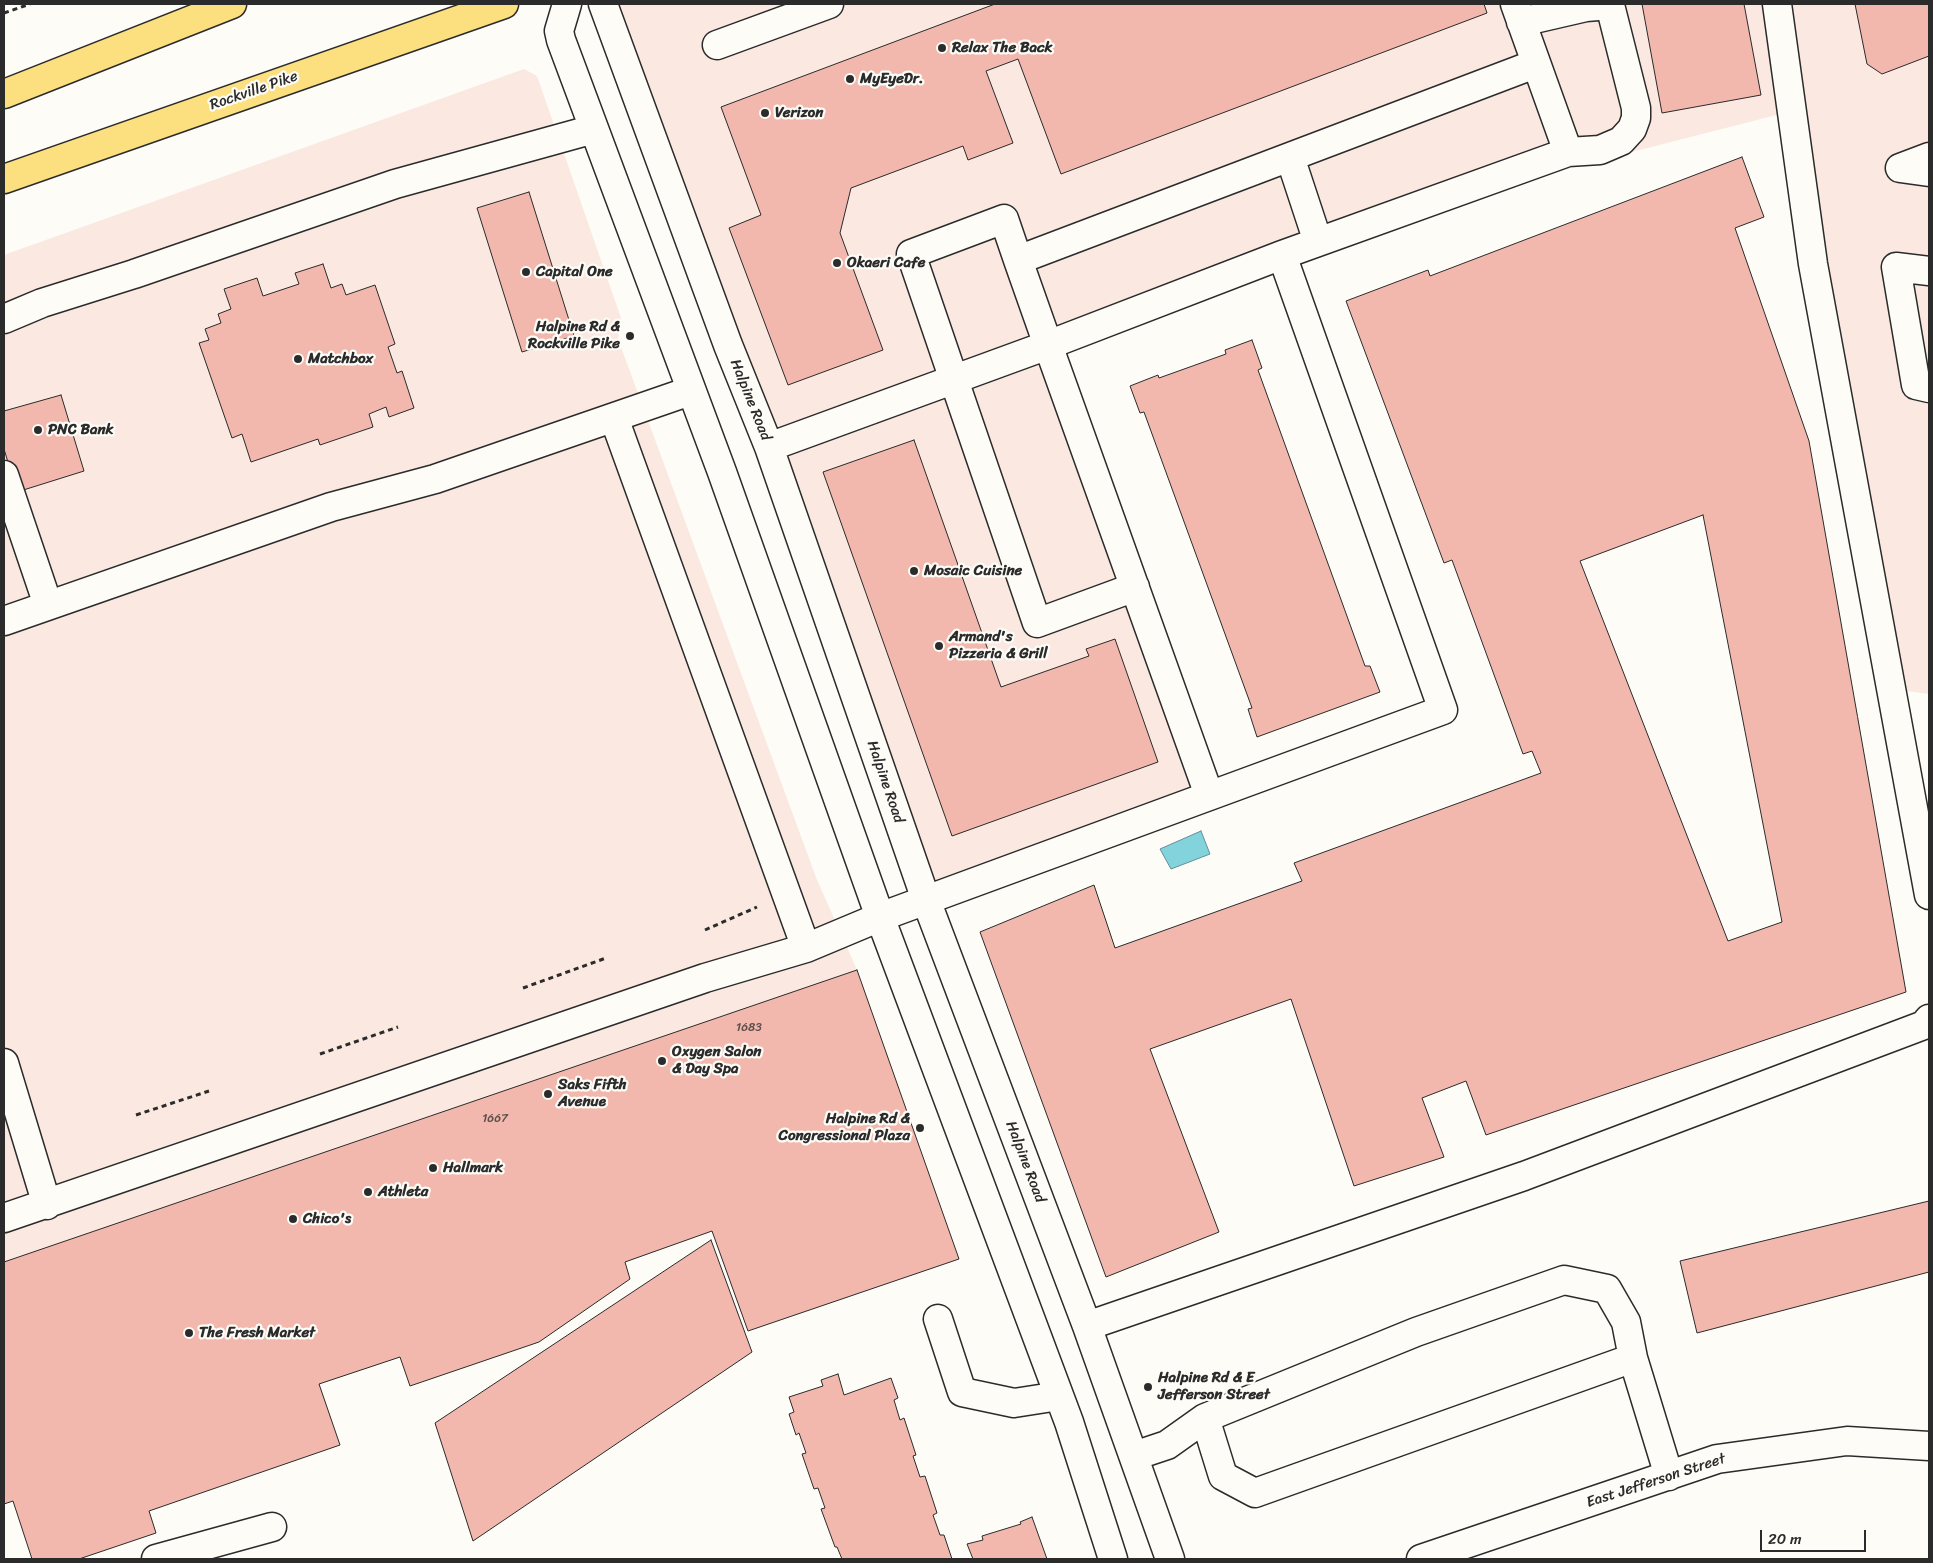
<!DOCTYPE html>
<html>
<head>
<meta charset="utf-8">
<style>
	body { margin:0 }
	#map { position:relative; width:1933px; height:1563px; overflow:hidden; background:#fdfcf7; font-family:Sriracha,sans-serif }
	canvas { display:block }
	.frame { position:absolute; inset:0; border:5px solid #2b2b2b; pointer-events:none }
	.scale { position:absolute; left:1760px; top:1530px; width:106px; height:22px; box-sizing:border-box; border:2px solid #2b2b2b; border-top:0; padding-left:6px; font-size:15px; line-height:18px; white-space:nowrap; color:#2b2b2b; -webkit-text-stroke:4px #fdfcf7; paint-order:stroke }
</style>
</head>
<body>
<div id="map">
<canvas width="1933" height="1563"></canvas>
<div class="frame"></div>
<div class="scale">20 m</div>
</div>
<script>
const ctx = document.querySelector('canvas').getContext('2d');
ctx.lineJoin = 'round';
function fill(path, color) { ctx.fillStyle = color; ctx.fill(path, 'evenodd'); }
const shape = rows => new Path2D(rows.map(r => 'M' + r).join(''));
function stroke(path, color, width, dash) { ctx.strokeStyle = color; ctx.lineWidth = width; ctx.lineCap = dash ? 'butt' : 'round'; ctx.setLineDash(dash || []); ctx.stroke(path); }
function write(font, color, halo, rows, align = 'center') {
  ctx.font = font + ' Sriracha,sans-serif'; ctx.lineWidth = 4.5; ctx.setLineDash([]); ctx.textBaseline = 'middle'; ctx.strokeStyle = halo; ctx.fillStyle = color; for (const [text, x, y, turn = 0] of rows) {
    ctx.save(); ctx.translate(x, y); ctx.rotate((+turn || 0) * Math.PI / 180); ctx.textAlign = isNaN(turn) ? turn : align; if (halo) ctx.strokeText(text, 0, 0); ctx.fillText(text, 0, 0); ctx.restore();
  }
}
const built = shape([
	[603,4,1929,4,1929,694,1892,689,1792,111,1624,154,1568,152,1049,345,1209,795,926,900],
	[524,69,537,76,621,318,618,339,817,880,857,970,959,1259,748,1331,712,1231,625,1262,630,1279,539,1342,410,1386,400,1357,320,1384,340,1445,149,1510,156,1533,79,1559,32,1559,13,1501,4,1504,4,255]
]);
const water = shape([
	[1201,831,1210,854,1171,869,1160,849,1201,831]
]);
const building = shape([
	[995,4,1484,4,1487,13,1061,174,1018,59,986,71,1013,143,968,160,963,146,851,188,840,233,883,350,788,385,729,228,761,215,721,107,995,4],
	[1642,4,1744,4,1761,95,1662,113,1642,4],
	[1855,4,1929,4,1929,56,1882,74,1867,64,1855,4],
	[1742,157,1764,217,1735,228,1809,441,1906,992,1486,1135,1466,1081,1422,1098,1444,1157,1354,1186,1291,999,1150,1049,1219,1232,1106,1277,980,932,1094,885,1115,948,1302,881,1294,863,1541,773,1532,751,1523,754,1452,560,1444,563,1346,301,1428,270,1430,276,1742,157],
	[1703,515,1782,922,1728,941,1580,561,1703,515],
	[529,192,574,336,522,352,477,208,529,192],
	[323,264,331,288,342,284,346,295,375,285,395,344,388,347,397,373,402,371,414,408,389,417,386,407,369,414,373,427,320,445,318,439,251,462,242,434,232,438,199,343,209,340,205,329,221,323,218,314,231,309,224,289,257,278,263,296,299,284,295,273,323,264],
	[1252,340,1262,368,1258,370,1365,666,1370,666,1380,692,1257,737,1248,709,1252,708,1144,412,1140,413,1130,386,1158,375,1159,378,1226,354,1225,350,1252,340],
	[61,395,84,471,17,492,4,449,4,411,61,395],
	[914,440,1001,687,1089,656,1086,649,1115,639,1158,762,952,836,823,472,914,440],
	[857,970,959,1259,748,1331,712,1231,625,1262,630,1279,539,1342,410,1386,400,1357,319,1384,340,1445,149,1511,156,1533,79,1559,32,1559,13,1501,4,1504,4,1262,857,970],
	[1929,1201,1929,1272,1697,1333,1680,1261,1929,1201],
	[711,1240,752,1352,473,1541,435,1423,711,1240],
	[838,1374,844,1395,891,1378,898,1398,894,1400,900,1420,904,1418,916,1455,913,1456,920,1477,925,1476,937,1513,933,1515,940,1535,944,1535,952,1559,842,1559,837,1547,835,1547,821,1509,825,1508,818,1488,814,1489,802,1454,806,1453,799,1433,796,1435,789,1414,794,1412,789,1397,823,1386,821,1380,838,1374],
	[1032,1517,1047,1559,973,1559,967,1544,983,1540,982,1536,1021,1524,1020,1522,1032,1517]
]);
const path = shape([
	[4,13,30,4],
	[705,930,757,907],
	[523,988,606,958],
	[320,1054,398,1027],
	[136,1115,209,1091]
]);
const minor = shape([
	[567,4,559,31,561,40,722,472,880,917,1069,1422,1113,1559],
	[603,4,728,345,769,447,926,900,1087,1326,1170,1559],
	[1515,4,1568,152],
	[1777,4,1813,264,1929,895],
	[717,45,829,4],
	[1290,157,1318,242],
	[1929,157,1900,168,1929,172],
	[1018,260,1535,64],
	[1929,271,1896,267,1916,385,1929,388],
	[4,319,42,303,134,274,395,184,594,129],
	[614,418,806,948],
	[769,447,1048,345,1282,255,1568,152,1600,150,1621,141,1632,129,1636,118,1636,108,1610,5,1586,7,1521,22],
	[4,475,48,605],
	[1135,587,1037,623,911,254,1004,219,1018,260,1048,345,1209,795],
	[4,621,331,507,435,479,690,391],
	[4,1063,47,1205],
	[4,1218,705,978,806,948,880,917,1443,710,1282,255],
	[938,1319,962,1392,1014,1403,1059,1396],
	[1087,1326,1524,1176,1924,1025,1929,1019],
	[1205,1418,1223,1476,1255,1493,1633,1358],
	[1134,1456,1167,1445,1205,1418,1416,1332,1564,1280,1607,1289,1626,1322,1633,1358,1669,1476],
	[156,1559,272,1527],
	[1421,1559,1717,1459,1847,1441,1929,1446]
]);
const major = shape([
	[4,94,232,4],
	[4,179,504,4]
]);
const markers = [
	[942,48,5,"#2b2b2b"],
	[850,79,5,"#2b2b2b"],
	[765,113,5,"#2b2b2b"],
	[837,263,5,"#2b2b2b"],
	[526,272,5,"#2b2b2b"],
	[630,336,5,"#2b2b2b"],
	[298,359,5,"#2b2b2b"],
	[38,430,5,"#2b2b2b"],
	[914,571,5,"#2b2b2b"],
	[939,646,5,"#2b2b2b"],
	[662,1061,5,"#2b2b2b"],
	[548,1094,5,"#2b2b2b"],
	[920,1128,5,"#2b2b2b"],
	[433,1168,5,"#2b2b2b"],
	[368,1192,5,"#2b2b2b"],
	[293,1219,5,"#2b2b2b"],
	[189,1333,5,"#2b2b2b"],
	[1148,1387,5,"#2b2b2b"]
];
const numberNames = [
	["1683",749,1028],
	["1667",495,1119]
];
const poiNames = [
	["Relax The Back",952,48],
	["MyEyeDr.",860,79],
	["Verizon",775,113],
	["Okaeri Cafe",847,263],
	["Capital One",536,272],
	["Halpine Rd &",620,327,"right"],
	["Rockville Pike",620,344,"right"],
	["Matchbox",308,359],
	["PNC Bank",48,430],
	["Mosaic Cuisine",924,571],
	["Armand's",949,637],
	["Pizzeria & Grill",949,654],
	["Oxygen Salon",672,1052],
	["& Day Spa",672,1069],
	["Saks Fifth",558,1085],
	["Avenue",558,1102],
	["Halpine Rd &",910,1119,"right"],
	["Congressional Plaza",910,1136,"right"],
	["Hallmark",443,1168],
	["Athleta",378,1192],
	["Chico's",303,1219],
	["The Fresh Market",199,1333],
	["Halpine Rd & E",1158,1378],
	["Jefferson Street",1158,1395]
];
const streetNames = [
	["Rockville Pike",254,91,-19],
	["Halpine Road",750,400,68],
	["Halpine Road",885,782,71],
	["Halpine Road",1025,1162,69],
	["East Jefferson Street",1656,1481,-18]
];
fill(built, '#fae8e1');
fill(water, '#83d3dd');
stroke(water, '#609096', 1);
fill(building, '#f2b8ad');
stroke(building, '#2b2b2b', 1);
stroke(minor, '#2b2b2b', 31);
stroke(major, '#2b2b2b', 31);
stroke(path, '#2b2b2b', 3, [5, 4]);
stroke(minor, '#fdfcf7', 28);
stroke(major, '#fce080', 28);
for (const [x, y, r, color] of markers) { const dot = new Path2D(); dot.arc(x, y, r, 0, 2 * Math.PI); ctx.fillStyle = color; ctx.fill(dot); stroke(dot, '#fdfcf7', 2); }
write('12px', '#5d4e4c', null, numberNames);
write('bold 15px', '#2b2b2b', '#fdfcf7', poiNames, 'left');
write('15px', '#2b2b2b', '#fdfcf7', streetNames);
</script>
</body>
</html>
